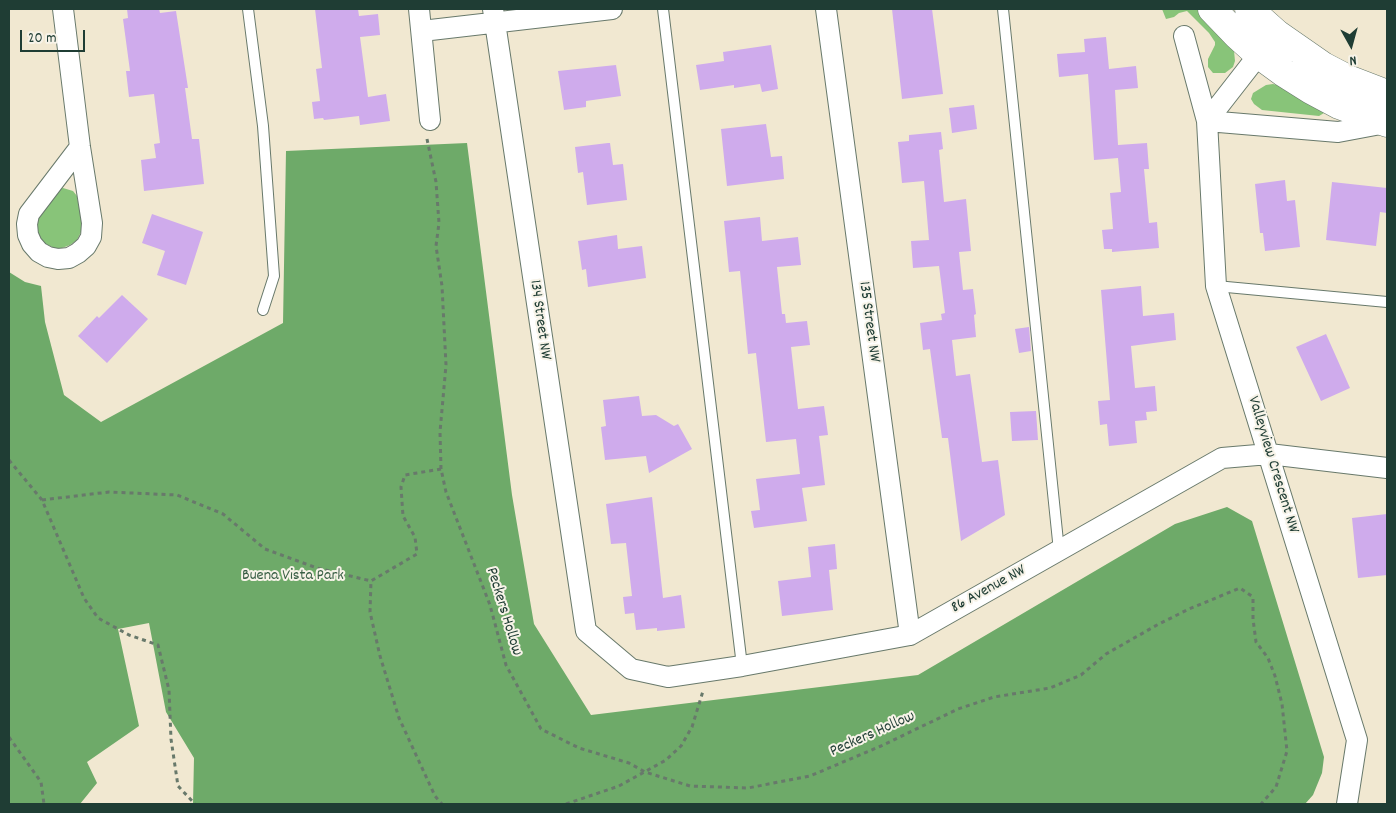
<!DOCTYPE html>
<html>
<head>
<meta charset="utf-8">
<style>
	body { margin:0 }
	#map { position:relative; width:1396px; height:813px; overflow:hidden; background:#f1e8d1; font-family:Dekko,sans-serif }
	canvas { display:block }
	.frame { position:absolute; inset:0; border:10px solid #1f3d34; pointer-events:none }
	.north { position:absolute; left:1326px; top:20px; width:50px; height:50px; -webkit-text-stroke:4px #f7f3e8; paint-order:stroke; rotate:173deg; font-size:14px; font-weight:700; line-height:20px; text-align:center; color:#1f3d34 }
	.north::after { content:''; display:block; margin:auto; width:18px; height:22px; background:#1f3d34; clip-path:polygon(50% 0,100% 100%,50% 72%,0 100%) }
	.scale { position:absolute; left:20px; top:30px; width:65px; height:22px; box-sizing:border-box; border:2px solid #1f3d34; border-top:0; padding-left:6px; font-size:15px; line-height:18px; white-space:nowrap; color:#1f3d34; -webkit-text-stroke:4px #f7f3e8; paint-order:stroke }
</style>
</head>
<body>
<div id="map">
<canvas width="1396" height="813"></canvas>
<div class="frame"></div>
<div class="north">N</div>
<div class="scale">20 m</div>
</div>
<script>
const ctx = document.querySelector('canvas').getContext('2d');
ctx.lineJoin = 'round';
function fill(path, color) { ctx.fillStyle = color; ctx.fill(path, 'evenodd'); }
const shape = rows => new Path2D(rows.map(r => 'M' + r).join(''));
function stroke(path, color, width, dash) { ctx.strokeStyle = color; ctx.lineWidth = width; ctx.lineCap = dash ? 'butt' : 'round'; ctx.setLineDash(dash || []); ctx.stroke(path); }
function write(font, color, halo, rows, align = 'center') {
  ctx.font = font + ' Dekko,sans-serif'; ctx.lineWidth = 4; ctx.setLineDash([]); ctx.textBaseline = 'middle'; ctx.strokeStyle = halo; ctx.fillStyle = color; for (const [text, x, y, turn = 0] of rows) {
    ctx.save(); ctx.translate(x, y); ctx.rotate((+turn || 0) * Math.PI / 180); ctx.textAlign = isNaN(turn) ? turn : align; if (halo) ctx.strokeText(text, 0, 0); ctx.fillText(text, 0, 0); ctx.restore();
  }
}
const green = shape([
	[1162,9,1198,9,1234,51,1235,61,1233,67,1225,73,1213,73,1208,67,1208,59,1215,45,1215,42,1209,33,1187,11,1179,13,1174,17,1166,19],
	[1273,84,1284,87,1324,110,1324,113,1319,116,1262,110,1254,104,1251,99,1253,93,1266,85],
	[63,188,73,191,77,196,82,224,81,232,77,240,70,245,62,248,54,248,46,244,40,238,36,229,36,221,59,189]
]);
const forest = shape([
	[467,143,512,495,534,624,591,715,918,675,1175,524,1227,507,1252,521,1324,757,1322,773,1313,795,1305,804,193,804,194,758,166,712,149,623,118,629,139,726,87,762,97,783,80,804,9,804,9,272,25,282,41,286,45,322,64,395,101,422,283,323,286,151]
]);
const building = shape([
	[127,9,159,9,160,13,176,11,188,88,185,88,192,139,199,139,204,184,144,191,141,160,156,158,154,144,160,143,154,94,129,97,126,71,130,71,123,19,128,18],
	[315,9,358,9,359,16,378,14,380,35,360,37,368,97,386,94,390,121,360,125,359,116,324,120,323,118,314,119,312,102,320,101,316,69,322,68],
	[892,9,932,9,943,94,902,99],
	[1106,37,1109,69,1136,66,1138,88,1115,90,1118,145,1147,143,1149,169,1144,169,1149,223,1157,222,1159,248,1112,252,1112,249,1104,249,1102,230,1113,229,1110,193,1121,192,1118,158,1094,160,1088,74,1059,77,1057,54,1085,52,1084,39],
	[771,45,778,89,762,92,760,84,734,88,734,85,700,90,696,65,724,61,723,52],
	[616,65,621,96,586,101,586,107,564,110,558,71],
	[974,105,977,129,952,133,949,108],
	[766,124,771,157,782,156,784,179,727,186,721,129],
	[941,132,943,149,939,150,944,202,966,199,971,251,959,252,963,290,973,289,976,314,974,315,976,337,952,340,956,376,970,374,982,462,998,460,1005,515,961,541,948,438,942,438,930,349,923,350,920,323,942,320,941,314,945,313,939,266,913,268,911,241,929,240,924,181,902,183,898,142,909,141,909,135],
	[608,143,610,143,613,165,623,164,627,200,587,205,583,172,578,173,575,147],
	[1285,180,1287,201,1295,200,1300,247,1265,251,1263,233,1260,233,1255,184],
	[1332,182,1387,188,1387,213,1380,212,1376,246,1326,240],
	[152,214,203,232,186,285,157,275,165,251,142,243],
	[760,217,762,241,798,237,801,265,777,267,782,314,785,314,786,323,807,321,810,345,791,347,798,409,824,406,828,435,819,436,825,485,802,488,807,521,754,528,751,511,760,510,756,479,800,474,796,439,766,442,756,353,748,354,740,271,729,272,724,221],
	[617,235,618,249,642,246,646,278,588,287,586,269,582,270,578,241],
	[1141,286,1143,316,1174,313,1176,340,1131,346,1135,388,1155,386,1157,411,1146,412,1147,420,1135,421,1137,443,1109,446,1107,424,1100,425,1098,401,1110,400,1101,290],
	[122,295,148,319,107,363,78,336,97,316,99,318],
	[1029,327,1031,351,1019,353,1015,329],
	[1326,334,1350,388,1321,401,1296,347],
	[639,396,642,416,656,415,674,426,678,424,692,449,649,473,646,456,605,460,601,427,606,426,603,400],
	[1036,411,1038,440,1012,441,1010,412],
	[652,497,663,598,681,595,685,628,657,631,657,628,636,630,634,613,625,614,623,597,632,596,626,543,611,544,606,504],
	[1387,514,1387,575,1358,578,1352,518],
	[835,544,837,569,829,570,833,610,782,616,778,581,811,577,808,547]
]);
const path = shape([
	[427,139,436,182,439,223,436,246,442,286,446,365,440,432,441,469,446,492,490,605,506,665,541,729,579,748,629,763,645,772,690,786,748,788,810,776,881,746,958,709,994,697,1050,688,1081,675,1106,654,1157,625,1189,609,1240,588,1253,597,1253,619,1256,642,1268,658,1275,676,1282,704,1287,751,1276,787,1261,804],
	[9,460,42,500,84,598,98,618,129,635,158,645,169,690,171,739,178,786,195,804],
	[441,469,405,475,401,487,403,516,415,537,417,554,371,581,370,612,380,656,399,718,435,796,442,804],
	[42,500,109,492,177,495,223,514,265,549,317,568,371,581],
	[9,737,41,782,44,804],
	[566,804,619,786,666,760,681,746,692,727,703,691]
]);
const lane = shape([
	[248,9,263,126,274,276,263,310],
	[663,9,742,666],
	[1003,9,1059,551],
	[1216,286,1387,302]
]);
const street = shape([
	[63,9,80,147,92,223,91,237,86,246,78,253,69,258,58,259,48,257,39,252,32,244,28,235,27,224,29,214,80,147],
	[419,9,430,120],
	[493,9,586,631,631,669,668,677,742,666,910,635,1222,458,1269,454,1387,468],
	[826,9,910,635],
	[422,31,612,9],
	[1184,36,1207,121,1216,286,1357,740,1347,804],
	[1207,121,1338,132,1386,123],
	[1207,121,1267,44]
]);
const secondary = shape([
	[1212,9,1237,35,1258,54,1284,73,1311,90,1339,105,1387,123],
	[1249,9,1277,34,1323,66,1348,79,1387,94]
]);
const streetNames = [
	["134 Street NW",539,320,82],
	["135 Street NW",868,322,82],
	["Valleyview Crescent NW",1272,465,73],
	["86 Avenue NW",989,590,-29],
	["Peckers Hollow",503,612,73],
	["Peckers Hollow",873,735,-24]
];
const parkNames = [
	["Buena Vista Park",293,577]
];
fill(green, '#88c479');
fill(forest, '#6eaa69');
fill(building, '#cfabec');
stroke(lane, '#68796b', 12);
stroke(street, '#68796b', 22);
stroke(secondary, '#68796b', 29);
stroke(path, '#68796b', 3, [4, 4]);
stroke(lane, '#fff', 10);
stroke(street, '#fff', 20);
stroke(secondary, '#fff', 28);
write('16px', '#1f3d34', '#f7f3e8', streetNames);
write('16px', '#395f45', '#f7f3e8', parkNames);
</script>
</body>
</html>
